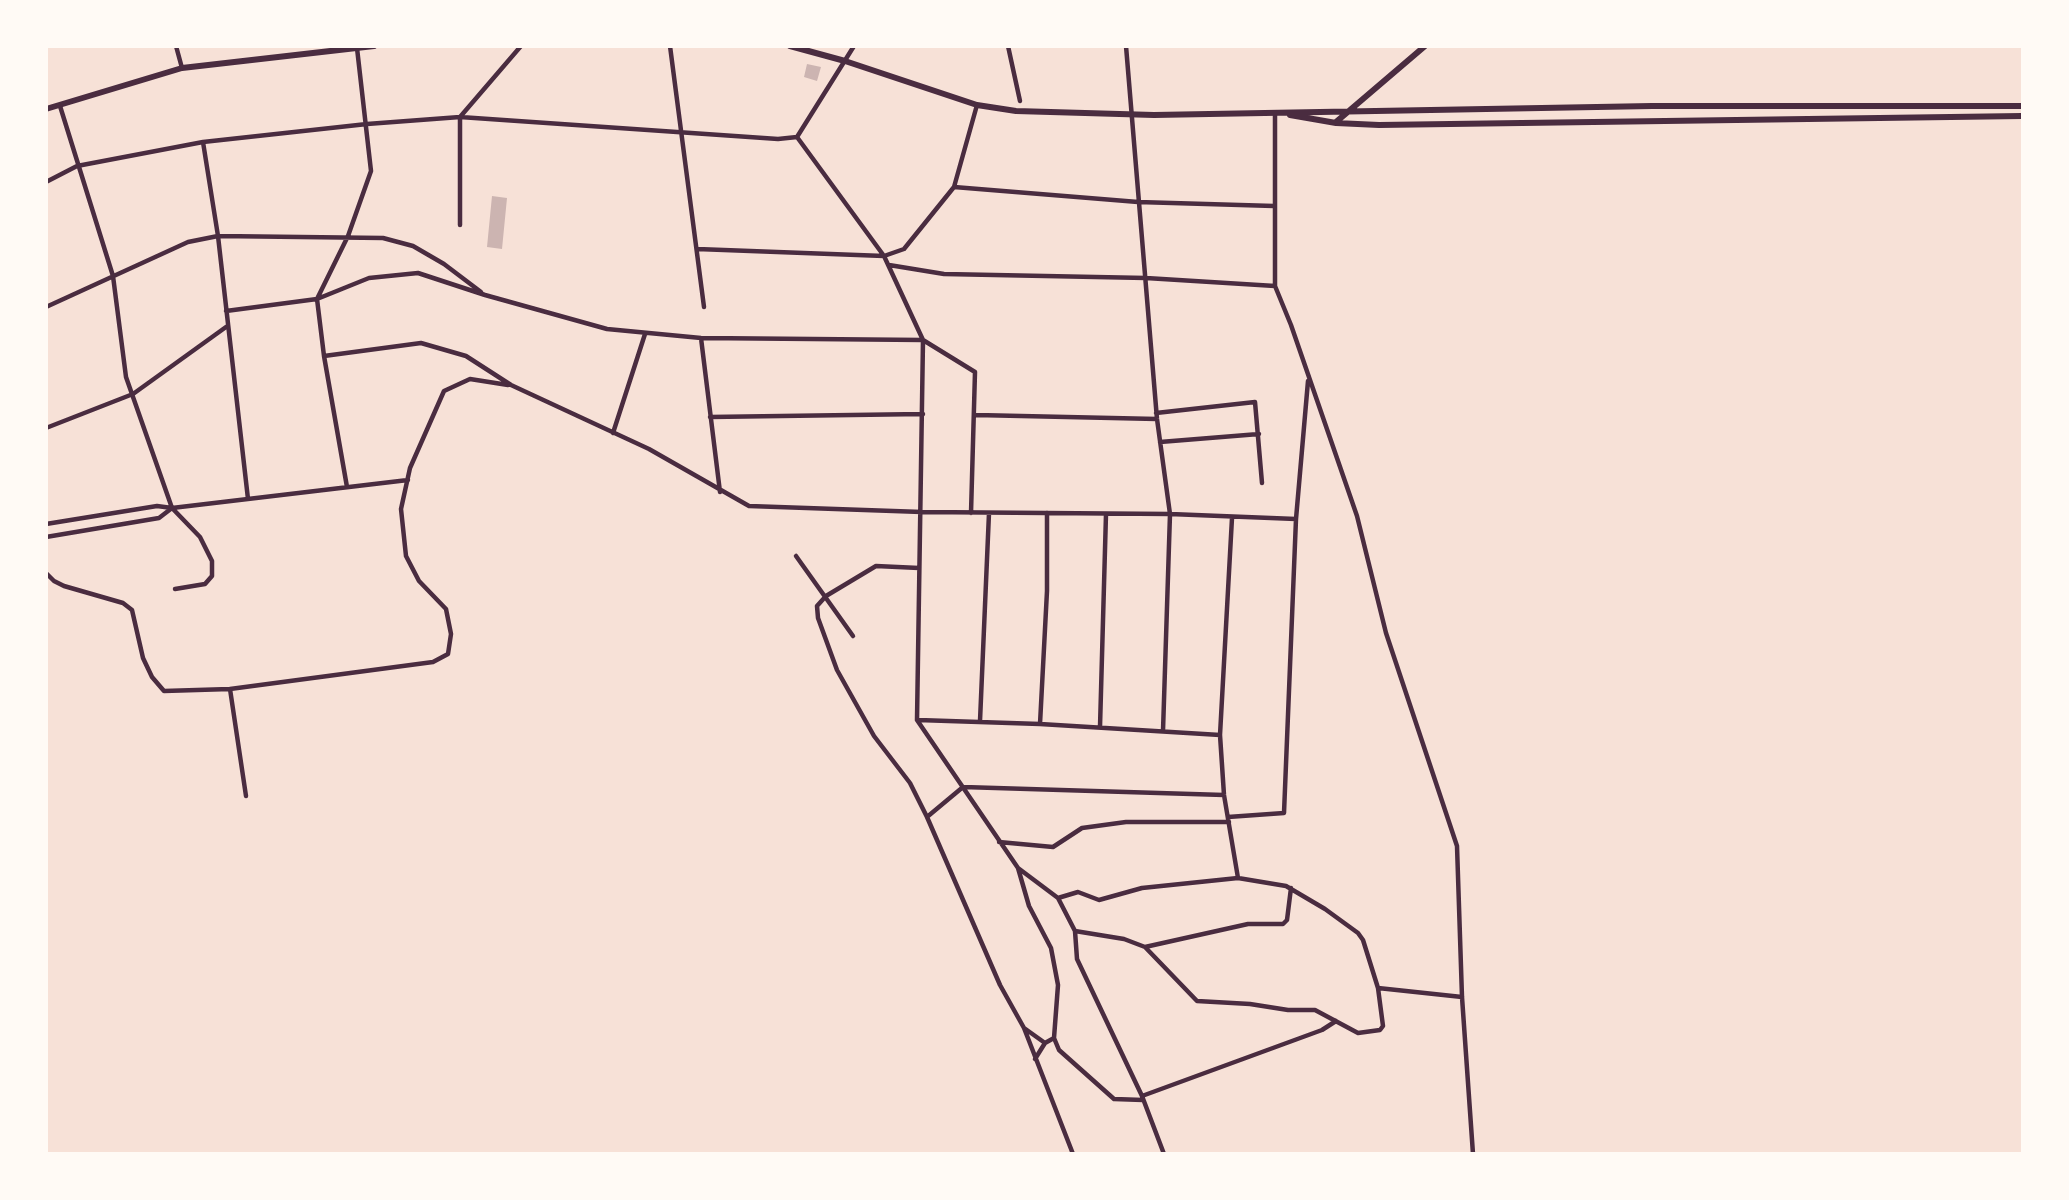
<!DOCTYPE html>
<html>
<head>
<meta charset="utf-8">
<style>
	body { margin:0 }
	#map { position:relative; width:2069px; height:1200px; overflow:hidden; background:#f7e1d7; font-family:Literata,serif }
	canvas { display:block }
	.frame { position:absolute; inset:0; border:48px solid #fffaf5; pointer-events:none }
</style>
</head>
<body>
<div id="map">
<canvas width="2069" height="1200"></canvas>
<div class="frame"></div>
</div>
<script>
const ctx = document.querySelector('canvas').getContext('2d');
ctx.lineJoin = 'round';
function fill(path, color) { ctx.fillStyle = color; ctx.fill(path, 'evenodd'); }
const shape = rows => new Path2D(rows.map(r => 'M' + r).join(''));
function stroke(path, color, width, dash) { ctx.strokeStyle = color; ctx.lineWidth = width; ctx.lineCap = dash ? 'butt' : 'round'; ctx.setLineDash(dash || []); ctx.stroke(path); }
const building = shape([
	[807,64,821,67,817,81,804,77],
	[492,196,507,198,502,249,487,247]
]);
const minor = shape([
	[176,46,182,68],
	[670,46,704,307],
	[1008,46,1020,101],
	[1126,46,1157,419,1170,514,1163,731],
	[60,106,113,276,126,377,172,508,200,537,212,561,212,576,205,584,175,589],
	[1275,113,1275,286,1291,325,1357,516,1386,633,1457,846,1462,997,1473,1154],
	[797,137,884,256,923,340,917,720,1018,868,1058,898,1075,931,1077,959,1142,1096,1164,1154],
	[797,137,854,46],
	[203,142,218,236,248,499],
	[46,182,77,166,203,142,367,124,460,117,778,139,797,137],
	[954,187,1138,202,1274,206],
	[460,225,460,117,521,46],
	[697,249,884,256,904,249,954,187,977,105],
	[889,265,944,274,1146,278,1275,286],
	[46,307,188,242,218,236,383,238,413,246,444,264,481,292],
	[226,311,317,299,369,278,418,273,485,295,607,329,701,338,923,340,975,372,971,513],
	[701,338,720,492],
	[324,356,421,343,466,356,511,385,649,449,749,506,922,512,1170,514,1296,519],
	[1156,413,1255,402,1262,483],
	[976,415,1157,419],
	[710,417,923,414],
	[46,428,133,394,226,327],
	[613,433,645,334],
	[1160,442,1259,434],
	[347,487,324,356,317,299,348,236,371,171,357,48],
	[1232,518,1220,735,1224,795,1238,878],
	[46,524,157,506,172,508,408,480],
	[46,537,159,518,172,508],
	[796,556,853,636],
	[919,568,876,566,826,596,817,606,818,618,837,670,874,736,910,783,927,817,1000,985,1024,1028,1045,1043,1054,1038],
	[46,573,54,581,64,586,123,603,132,610,143,658,152,677,164,691,230,689,433,662,448,654,451,634,446,609,419,581,406,556,401,509,410,468,444,391,470,379,508,385],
	[230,689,246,796],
	[918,720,1040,724,1220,735],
	[980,721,989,513],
	[1040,724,1047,591,1047,513],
	[1100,727,1106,514],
	[927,817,963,787,1224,795],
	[1228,817,1284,813,1296,519,1308,381],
	[999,842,1053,847,1082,828,1126,822,1229,822],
	[1018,868,1029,906,1051,948,1058,985,1054,1038,1059,1050,1114,1099,1143,1100],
	[1058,898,1078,892,1099,900,1142,888,1238,878,1286,886,1325,909,1358,933,1363,940,1378,988,1383,1026,1380,1030,1358,1033,1315,1010,1288,1010,1250,1004,1197,1001,1145,947,1124,939,1075,931],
	[1145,947,1248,924,1283,924,1287,920,1291,888],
	[1378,988,1462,997],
	[1024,1028,1073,1154],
	[1035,1059,1045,1043],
	[1142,1096,1322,1030,1336,1021]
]);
const tertiary = shape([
	[790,46,845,61,977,105,1016,111,1154,115,1652,106,2022,106],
	[46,109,182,68,374,46],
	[1290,115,1336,123,1379,125,2022,116],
	[1336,122,1425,46]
]);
fill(building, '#ccb4b1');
stroke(minor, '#4a2c40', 4.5);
stroke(tertiary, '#4a2c40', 6);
</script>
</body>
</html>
